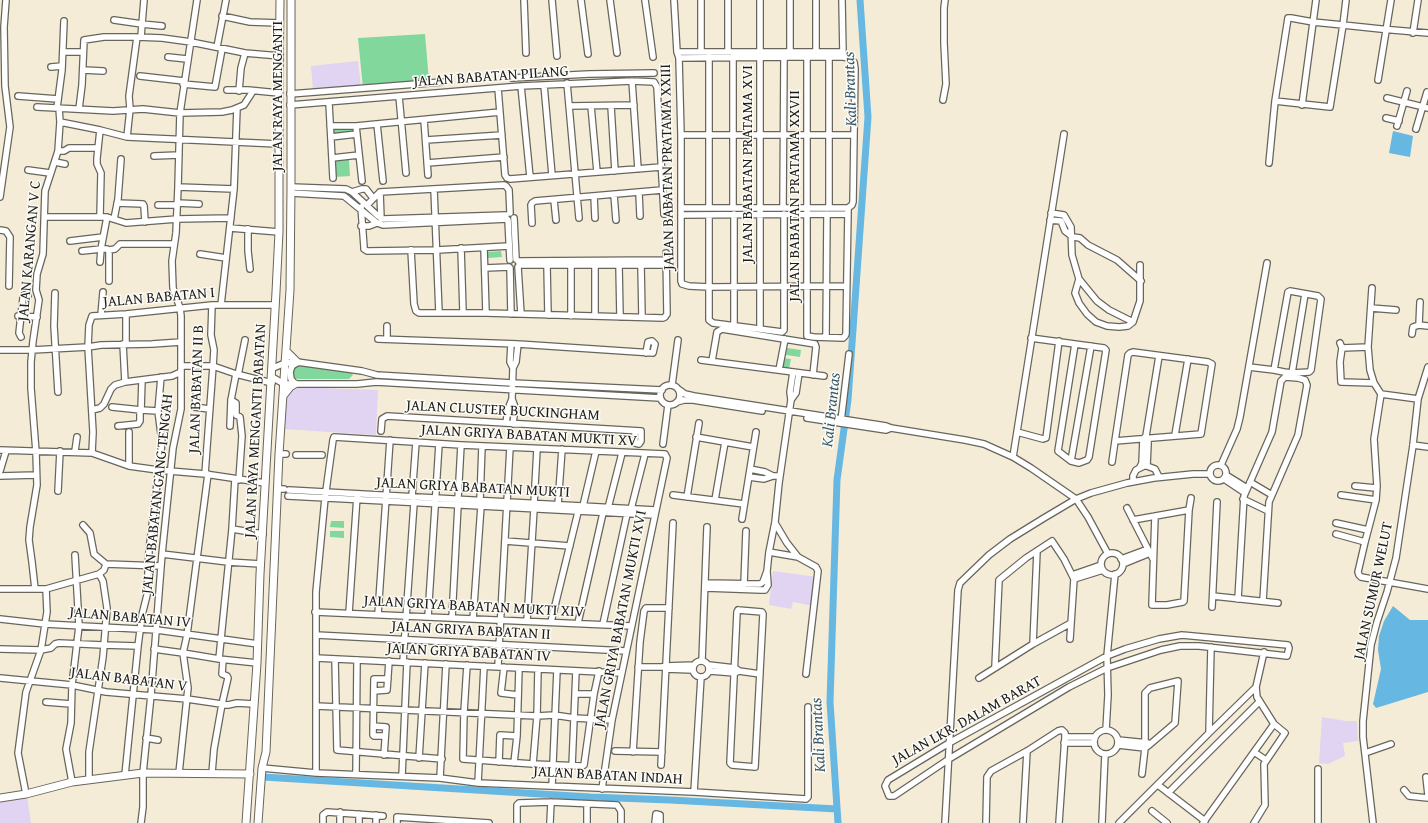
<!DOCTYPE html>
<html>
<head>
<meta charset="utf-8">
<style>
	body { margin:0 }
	canvas { display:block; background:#f4ecd7 }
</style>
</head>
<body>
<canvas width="1428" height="823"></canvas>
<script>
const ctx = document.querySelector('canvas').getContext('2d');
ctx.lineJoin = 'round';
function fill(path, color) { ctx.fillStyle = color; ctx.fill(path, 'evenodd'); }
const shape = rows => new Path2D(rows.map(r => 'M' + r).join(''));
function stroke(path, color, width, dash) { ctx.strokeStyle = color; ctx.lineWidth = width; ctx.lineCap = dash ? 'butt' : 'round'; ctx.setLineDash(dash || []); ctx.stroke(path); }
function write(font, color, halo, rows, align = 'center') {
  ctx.font = font + ' "Gentium Book Plus",serif'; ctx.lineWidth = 3; ctx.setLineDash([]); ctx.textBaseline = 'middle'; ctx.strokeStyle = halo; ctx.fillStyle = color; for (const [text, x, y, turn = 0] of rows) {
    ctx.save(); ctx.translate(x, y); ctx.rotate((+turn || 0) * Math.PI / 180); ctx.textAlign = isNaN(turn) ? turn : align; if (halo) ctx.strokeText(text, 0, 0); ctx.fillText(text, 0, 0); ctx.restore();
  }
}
const built = shape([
	[358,61,361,87,313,90,311,66],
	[293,387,378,390,376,435,283,429,286,400,289,391],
	[773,571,817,577,813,606,793,602,791,609,769,605],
	[1322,717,1346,721,1357,721,1358,741,1343,743,1345,756,1328,764,1319,763],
	[27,796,31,823,0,823,0,800]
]);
const green = shape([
	[425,34,429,81,363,88,358,38],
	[355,126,356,134,332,137,331,129],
	[334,160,349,160,350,176,335,177],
	[501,251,502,257,488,258,487,252],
	[787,348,801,350,800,357,786,355],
	[782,358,791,359,789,369,780,367],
	[297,365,351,372,353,375,349,379,297,379,293,377,291,369],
	[331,521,344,521,344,528,330,527],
	[330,531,344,531,344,538,330,537]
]);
const water = shape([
	[1393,131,1413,136,1410,157,1389,153],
	[1393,606,1410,620,1428,620,1428,692,1376,708,1373,704,1381,669,1378,650,1379,636,1384,621]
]);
const river = shape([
	[263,777,590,797,670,800,837,809],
	[838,823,830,702,837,480,848,400,868,117,860,0]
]);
const minor = shape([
	[524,0,526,53],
	[552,0,557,56],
	[581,0,588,54],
	[610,0,617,53],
	[645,0,653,57],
	[674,0,677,52,679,58,681,135,681,281,682,284,689,286,709,287,846,286],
	[701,0,701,52],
	[760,0,760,329],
	[816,0,816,52],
	[842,0,843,54],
	[1346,0,1343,25,1330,107,1275,101,1288,18,1291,18,1313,22,1343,25,1381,29,1428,33],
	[222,16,250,22,280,23],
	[114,20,142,24,144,0],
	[1413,33,1418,0],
	[141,37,142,24,162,26],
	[217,47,226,0],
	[63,52,83,52],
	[677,52,843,52],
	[728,52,728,0],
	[790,52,790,0],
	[168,57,187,59],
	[709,57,709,208],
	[679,58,784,57,843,57,849,58,854,62,855,69,853,202,852,205,848,208,848,211,846,334,845,336,843,338,814,337,807,336,807,57],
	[51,67,62,66],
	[83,70,103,71],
	[140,76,184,81],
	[512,78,589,74,654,73],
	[1378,80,1391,0],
	[632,81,638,169],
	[567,83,579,218],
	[183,84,215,87,222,49],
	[544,85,552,175],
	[521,86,530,177],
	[498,88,505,175,507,178,510,179,661,167],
	[227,90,248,90,279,93],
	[239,91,241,68,245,53],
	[290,94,442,82],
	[18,96,58,99],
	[399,96,406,173],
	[1387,98,1428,108],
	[943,100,946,84,944,43,944,8,945,0],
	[329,103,333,178],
	[290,105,521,86,632,81,654,82,657,87,664,214],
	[1302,105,1316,0],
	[569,106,634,105],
	[591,106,597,172],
	[611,106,615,171],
	[37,107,113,111,143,109,180,113,222,112,232,110,244,105,253,91],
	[57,108,62,70,64,21],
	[79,109,82,85,84,40,104,37,137,37,162,38,191,42,245,53,280,56],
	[1386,118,1399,121],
	[424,120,428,175],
	[60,122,100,130,127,137,278,144],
	[377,124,383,181],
	[330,126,356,126,500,112],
	[356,126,362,181],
	[1397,126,1407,91],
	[1416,129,1427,92],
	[100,130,97,158,97,164,101,173,100,216],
	[681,135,854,135],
	[127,137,130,109,129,96,137,37],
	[331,137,357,134],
	[426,140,502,135],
	[58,151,64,151,69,148,98,148],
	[154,156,179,155],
	[332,158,359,155],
	[55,162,65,164],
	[427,163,504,157],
	[1269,163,1275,101],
	[28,170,50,173],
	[178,187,234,189],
	[291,187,346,189,352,192,378,216,383,219,506,215],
	[434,189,439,313],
	[352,192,362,189,366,189,373,198],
	[380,192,381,219],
	[291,193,344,196,377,223,383,225,507,219],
	[639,193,640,216],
	[614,195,616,220],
	[594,196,595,218],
	[0,197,10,127,5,86,4,27,6,0],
	[554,200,556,220],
	[117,203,143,204,144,206,145,222],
	[177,203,199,204],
	[158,205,177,205],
	[367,205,380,192,504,185,506,186,509,190,510,213],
	[361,207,364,247,364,249,367,251,437,250,509,246],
	[783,207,784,57],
	[681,208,848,208],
	[733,208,733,57],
	[829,208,829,54],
	[1051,213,1064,215,1071,227,1072,255,1079,279,1097,301,1109,310,1133,322],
	[734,214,734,326],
	[681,215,848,214],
	[709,215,709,320,713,323,782,332,784,330,784,214],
	[45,217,107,217,126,223,177,219,231,218],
	[107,217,101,249,107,249,109,251,109,281],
	[514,218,516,259],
	[114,219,118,199,121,159],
	[508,220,510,260],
	[1050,220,1061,221,1065,231,1073,237,1080,238,1088,245,1117,260,1141,281],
	[532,223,531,205,532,203,535,201,662,190],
	[361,226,369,226,377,223],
	[230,228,279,232],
	[248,229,248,251,250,269],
	[0,230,6,231,10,237,9,286],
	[70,241,103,237],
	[461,248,463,312],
	[484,248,486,313],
	[109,250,115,249,120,244,174,244],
	[411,250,414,304,416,311,419,313,486,313,663,318,665,317,667,314,666,253],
	[82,251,101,249,100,262],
	[200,254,226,258],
	[518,261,666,260],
	[595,263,595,316],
	[519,265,666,265],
	[547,265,548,315],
	[619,265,620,317],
	[641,265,642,317],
	[518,267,521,314],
	[485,268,509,267],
	[510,268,511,314],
	[1079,279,1075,293,1079,303,1087,314,1096,322,1107,326,1119,327,1128,326,1133,322,1140,301,1140,265],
	[1372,288,1368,347,1370,370,1374,383,1381,394],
	[55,293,54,326,58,392],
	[1420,302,1419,325,1428,326],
	[221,305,234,189,237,108],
	[1371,308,1396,310],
	[101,315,103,292],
	[18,316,37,317],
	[571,316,571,265],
	[1412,334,1413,327,1419,325],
	[21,337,19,333,23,298,24,295,28,296],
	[826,337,827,214],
	[1031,338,1104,348,1106,350,1089,457,1087,460,1079,463,1071,461,1058,451,1075,344],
	[378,339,518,344,653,353,655,344,652,341,648,342,646,353],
	[387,339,387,326],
	[1340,343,1342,348,1340,362,1341,382,1374,383],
	[123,344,125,382],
	[126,344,126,314],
	[1342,348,1368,347],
	[0,350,32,350,88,347,101,345,152,344,181,342],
	[701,360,824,376],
	[712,361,717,332,722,329,815,344,816,347,813,375],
	[181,366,213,366,236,374,272,383],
	[1249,367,1274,370,1284,372,1292,373,1309,372,1311,370,1321,299,1318,296,1290,291,1288,292,1274,370],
	[273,368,285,363,297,362,362,371,377,375,512,383,662,390],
	[513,368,516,362,518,344],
	[779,370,785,339],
	[1292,373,1305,294],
	[238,375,245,340],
	[272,377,284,384,357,384,376,382,660,398],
	[295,384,291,379,290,372,292,366,297,363],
	[197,385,195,407,209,409],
	[672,385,678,340],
	'660 395a10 10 0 1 1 20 0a10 10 0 1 1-20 0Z',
	[678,389,685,394,694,396,886,426,891,428,965,440,984,444,1013,457,1031,468,1076,499,1088,517,1108,554],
	[1381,394,1374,439,1377,486,1376,500,1365,542,1358,572,1359,575,1361,577,1428,589],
	[1381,394,1418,399],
	[512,399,515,407,513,424],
	[231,400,236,403,236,415,240,417,242,436,239,480],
	[791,400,796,393,799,373],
	[677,402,684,400,693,400,762,411],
	[112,407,141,410,158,411,161,377],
	[92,410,100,408,104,404,111,389,115,385,125,382,172,376,181,372],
	[141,410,142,380],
	[807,418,886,430,891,428],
	[841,421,849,354],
	[506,423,508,409,512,399,513,368,510,362,511,344],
	[118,426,138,424,140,421,140,410],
	[230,426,231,400,236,374],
	[381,431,382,419,387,416,641,431,641,441,639,444,635,443,635,431],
	[1017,432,1043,439,1046,438,1059,341],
	[1175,435,1188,359],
	[1146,436,1148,439,1148,444,1147,466],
	[696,437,753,447],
	[663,444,668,405],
	[1413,445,1428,447],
	[0,450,92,453,129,466,158,470,205,474,265,483],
	[75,451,77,437],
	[92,453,93,432,88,347,89,325,92,316,126,314,212,305,275,305],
	[279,454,286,454],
	[296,455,322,455],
	[1013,457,1064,134],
	[1071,461,1091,346],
	[1112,462,1115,441,1128,355,1130,353,1133,352,1208,362,1212,364,1201,434,1115,441],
	'1210 473a8 8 0 1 1 16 0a8 8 0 1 1-16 0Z',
	[1221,465,1237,429,1240,417,1267,263],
	[129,466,129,432],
	[1140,467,1142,463,1143,439,1146,436,1159,356],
	[750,469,765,472,773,476],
	[0,471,6,451],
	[205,474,213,366,214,350,211,335,212,305],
	[1226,475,1247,488],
	[0,476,36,475],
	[749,477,764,479,773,476,780,476],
	[1224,479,1245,493],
	[1133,482,1133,476,1136,470,1144,466,1147,466,1155,469,1159,477],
	[1250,482,1272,495],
	[1355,486,1376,488],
	[277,489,284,489],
	[289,490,655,510],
	[58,491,60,451],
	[673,495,744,504],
	[1341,495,1376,500],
	[288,496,654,515],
	[412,497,416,442],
	[687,497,699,423],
	[458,499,461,445],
	[1243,499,1268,511],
	[480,500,482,446],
	[715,500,725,442],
	[534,504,537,449],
	[558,505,562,449],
	[583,506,596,451],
	[608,508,622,453],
	[1127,508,1153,559],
	[631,509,645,454],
	[1155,516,1152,605,1167,605,1183,602,1184,601,1189,510,1191,498],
	[742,519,756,432],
	[1133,520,1189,510],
	[775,523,787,543,798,557,816,567,818,571,806,674],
	[1336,523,1368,530],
	[83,525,90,533,94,554,106,564,161,566],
	[232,529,263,534],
	[1336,534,1365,542],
	[505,541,570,546],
	[769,552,798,557],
	'1101 564a11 11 0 1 1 22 0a11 11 0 1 1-22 0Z',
	[162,554,228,562,261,564],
	[1121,559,1148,549],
	[1123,564,1150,553],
	[767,571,769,552,775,522,779,483,791,400,790,392,793,372],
	[1072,575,1101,565],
	[1074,579,1103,570],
	[744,584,746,531],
	[706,588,761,590,765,590,768,585,767,571,763,582,760,584,706,583],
	[0,589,46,589,99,574,104,570,106,564],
	[35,589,32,562,29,540,30,527,37,485,36,452,31,388,31,362,33,341,39,300,36,290,37,274,43,254,45,191,58,151,60,122,59,108],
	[1213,596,1278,603],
	[1238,599,1244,496,1272,432,1281,381,1285,377,1298,378,1305,380,1307,385,1298,435,1269,502,1263,601],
	[1212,607,1217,502],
	[738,610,762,612,763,614,755,767,732,765,730,763,737,612,738,610],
	[315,612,631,626],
	[349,613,357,496],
	[378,614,390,440],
	[428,617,439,444],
	[452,618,458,505],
	[0,619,45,624,157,630,258,644],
	[473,619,481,506],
	[527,621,534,509],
	[551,622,579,508],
	[578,623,603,513],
	[603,624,627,514],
	[316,635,626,651],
	[1182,635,1288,645,1289,648,1287,656,1199,646,1180,646,1161,650,1107,668,1069,687,949,759,897,794,894,796,889,796,885,786,888,780,949,743,1107,656,1125,649,1159,639,1182,635],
	[1033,644,1037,551],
	[0,649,41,650,51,648,55,644,59,643,103,645,138,646],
	[154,649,183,653,219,659,257,663],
	[316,658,621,673],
	[219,659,232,529,235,479],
	[335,659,337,750,442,759],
	'693 669a8 8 0 1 1 16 0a8 8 0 1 1-16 0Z',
	[702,661,707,527],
	[403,662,414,503],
	[467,665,464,712,463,759,533,764,582,766,584,765,594,694,599,671],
	[709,665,735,668,738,670],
	[498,666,510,447],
	[504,667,501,693,518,695],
	[638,667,662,667,666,666,694,665],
	[995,667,999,580,1026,558,1052,541,1064,559,1074,579,1070,639],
	[666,669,693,670],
	[710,671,735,673,739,671,760,674],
	[0,678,72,685,106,692,187,699,228,705,237,703,254,704],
	[979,678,1033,644,1071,623],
	[374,691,387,690,389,661],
	[575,694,594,694],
	[46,702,71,704],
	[316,706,537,716,554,715,574,718,612,720],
	[373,726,386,727,384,755],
	[1106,730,1108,695,1107,656,1115,574],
	'1094 742a12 12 0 1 1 24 0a12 12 0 1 1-24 0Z',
	[1209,733,1256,687],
	[385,736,374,736,373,735,374,679,388,679],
	[1065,737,1095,737],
	[146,738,158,740],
	[1118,740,1148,743],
	[1064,743,1094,743],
	[1118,745,1145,748,1148,746,1175,723,1178,681,1150,688,1145,693,1145,748,1142,774],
	[615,751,662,752],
	[633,752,640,642,644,611,646,608,669,608],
	[1254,752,1266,760],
	[1365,753,1391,744],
	[419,758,425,663],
	[499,762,500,735,517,736],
	[514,763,517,736,519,668],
	[533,764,537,716,538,669],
	[661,765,673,523],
	[572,766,576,671],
	[262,768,316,773,440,778,478,783,694,792,806,799,808,797,808,707],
	[179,773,188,688,183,653,187,635,208,474],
	[212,773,214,749,222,704,228,678,227,676,222,674,223,660],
	[316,773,316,592,325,498,333,440,334,437,461,445,665,454,667,458,612,720,602,789],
	[356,774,357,660],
	[125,775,138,646,142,615,147,595,149,551,162,442,158,411],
	[402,776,407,662],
	[1426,777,1428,795],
	[440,778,446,664],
	[89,779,89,752,103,657,107,608,103,581,99,574],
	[72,782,66,749,71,723,72,685,79,626,75,555],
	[478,783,484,666],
	[1158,785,1205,821],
	[552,786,557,670],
	[1404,790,1409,796,1428,798],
	[694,792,701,677],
	[1168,793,1259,702],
	[26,794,18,753,26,692,41,650,47,612,46,589],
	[1152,811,1167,823],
	[141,823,143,807,143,773,151,695,162,554,173,448,181,409,181,316,180,308,173,288,172,261,176,233,178,187,180,113,197,0],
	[323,823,323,815,327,812,383,816],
	[340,823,340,812],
	[359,823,359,814],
	[376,823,376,815],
	[397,823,397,817,489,823],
	[517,823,517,805,519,803,551,802,617,805,621,811,621,823],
	[550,823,551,802],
	[587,823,587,804],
	[655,823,656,814,660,815,660,823],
	[945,823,958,590,960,583,989,555,1010,539,1044,518,1076,499,1091,493,1127,483,1154,478,1193,474,1210,474],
	[986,823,987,777,991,771,1027,751,1058,731,1062,730,1065,733,1065,737,1059,823],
	[1023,823,1027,751],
	[1102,823,1105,754],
	[1119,823,1209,733,1211,647],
	[1203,823,1274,724],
	[1254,823,1265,805,1264,764,1285,733,1274,724,1257,697,1256,687,1264,652],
	[1318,823,1318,769],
	[1373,823,1363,737,1363,721,1371,645,1377,622,1387,592,1396,558,1413,445,1418,399,1428,367]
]);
const major = shape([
	[286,351,297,362],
	[283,396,290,387,295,384],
	[0,798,26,794,72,782,143,773,250,774],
	[246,823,257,663,260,574,276,292,279,232,279,93,280,0],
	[258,823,262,768,266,752,279,454,290,290,291,187,291,0]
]);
const streetNames = [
	["JALAN BABATAN PILANG",491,77,-4],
	["JALAN RAYA MENGANTI",278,96,-90],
	["JALAN BABATAN PRATAMA XVI",748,164,-90],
	["JALAN BABATAN PRATAMA XXIII",668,167,-91],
	["JALAN BABATAN PRATAMA XXVII",795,196,-90],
	["JALAN KARANGAN V C",30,251,-85],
	["JALAN BABATAN I",159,298,-5],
	["JALAN BABATAN II B",197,389,-88],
	["JALAN CLUSTER BUCKINGHAM",503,411,3],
	["JALAN RAYA MENGANTI BABATAN",256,431,-87],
	["JALAN GRIYA BABATAN MUKTI XV",529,436,3],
	["JALAN GRIYA BABATAN MUKTI",473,488,3],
	["JALAN BABATAN GANG TENGAH",158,494,-84],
	["JALAN SUMUR WELUT",1374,591,-78],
	["JALAN GRIYA BABATAN MUKTI XIV",474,607,3],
	["JALAN BABATAN IV",130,618,5],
	["JALAN GRIYA BABATAN MUKTI XVI",621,619,-79],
	["JALAN GRIYA BABATAN II",471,631,3],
	["JALAN GRIYA BABATAN IV",469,653,3],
	["JALAN BABATAN V",129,680,7],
	["JALAN LKR. DALAM BARAT",967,721,-29],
	["JALAN BABATAN INDAH",608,776,3]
];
const waterNames = [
	["Kali Brantas",851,89,-92],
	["Kali Brantas",832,410,-84],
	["Kali Brantas",819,735,-93]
];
fill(built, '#e1d4f3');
fill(green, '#82d89c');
fill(water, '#66b7e1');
stroke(river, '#66b7e1', 7);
stroke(minor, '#68655d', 8);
stroke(major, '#68655d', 9);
stroke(minor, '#fff', 5.5);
stroke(major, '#fff', 7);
write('15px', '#1c1c1c', '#fdfcf7', streetNames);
write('italic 16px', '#3a5a6b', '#fdfcf7', waterNames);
</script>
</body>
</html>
